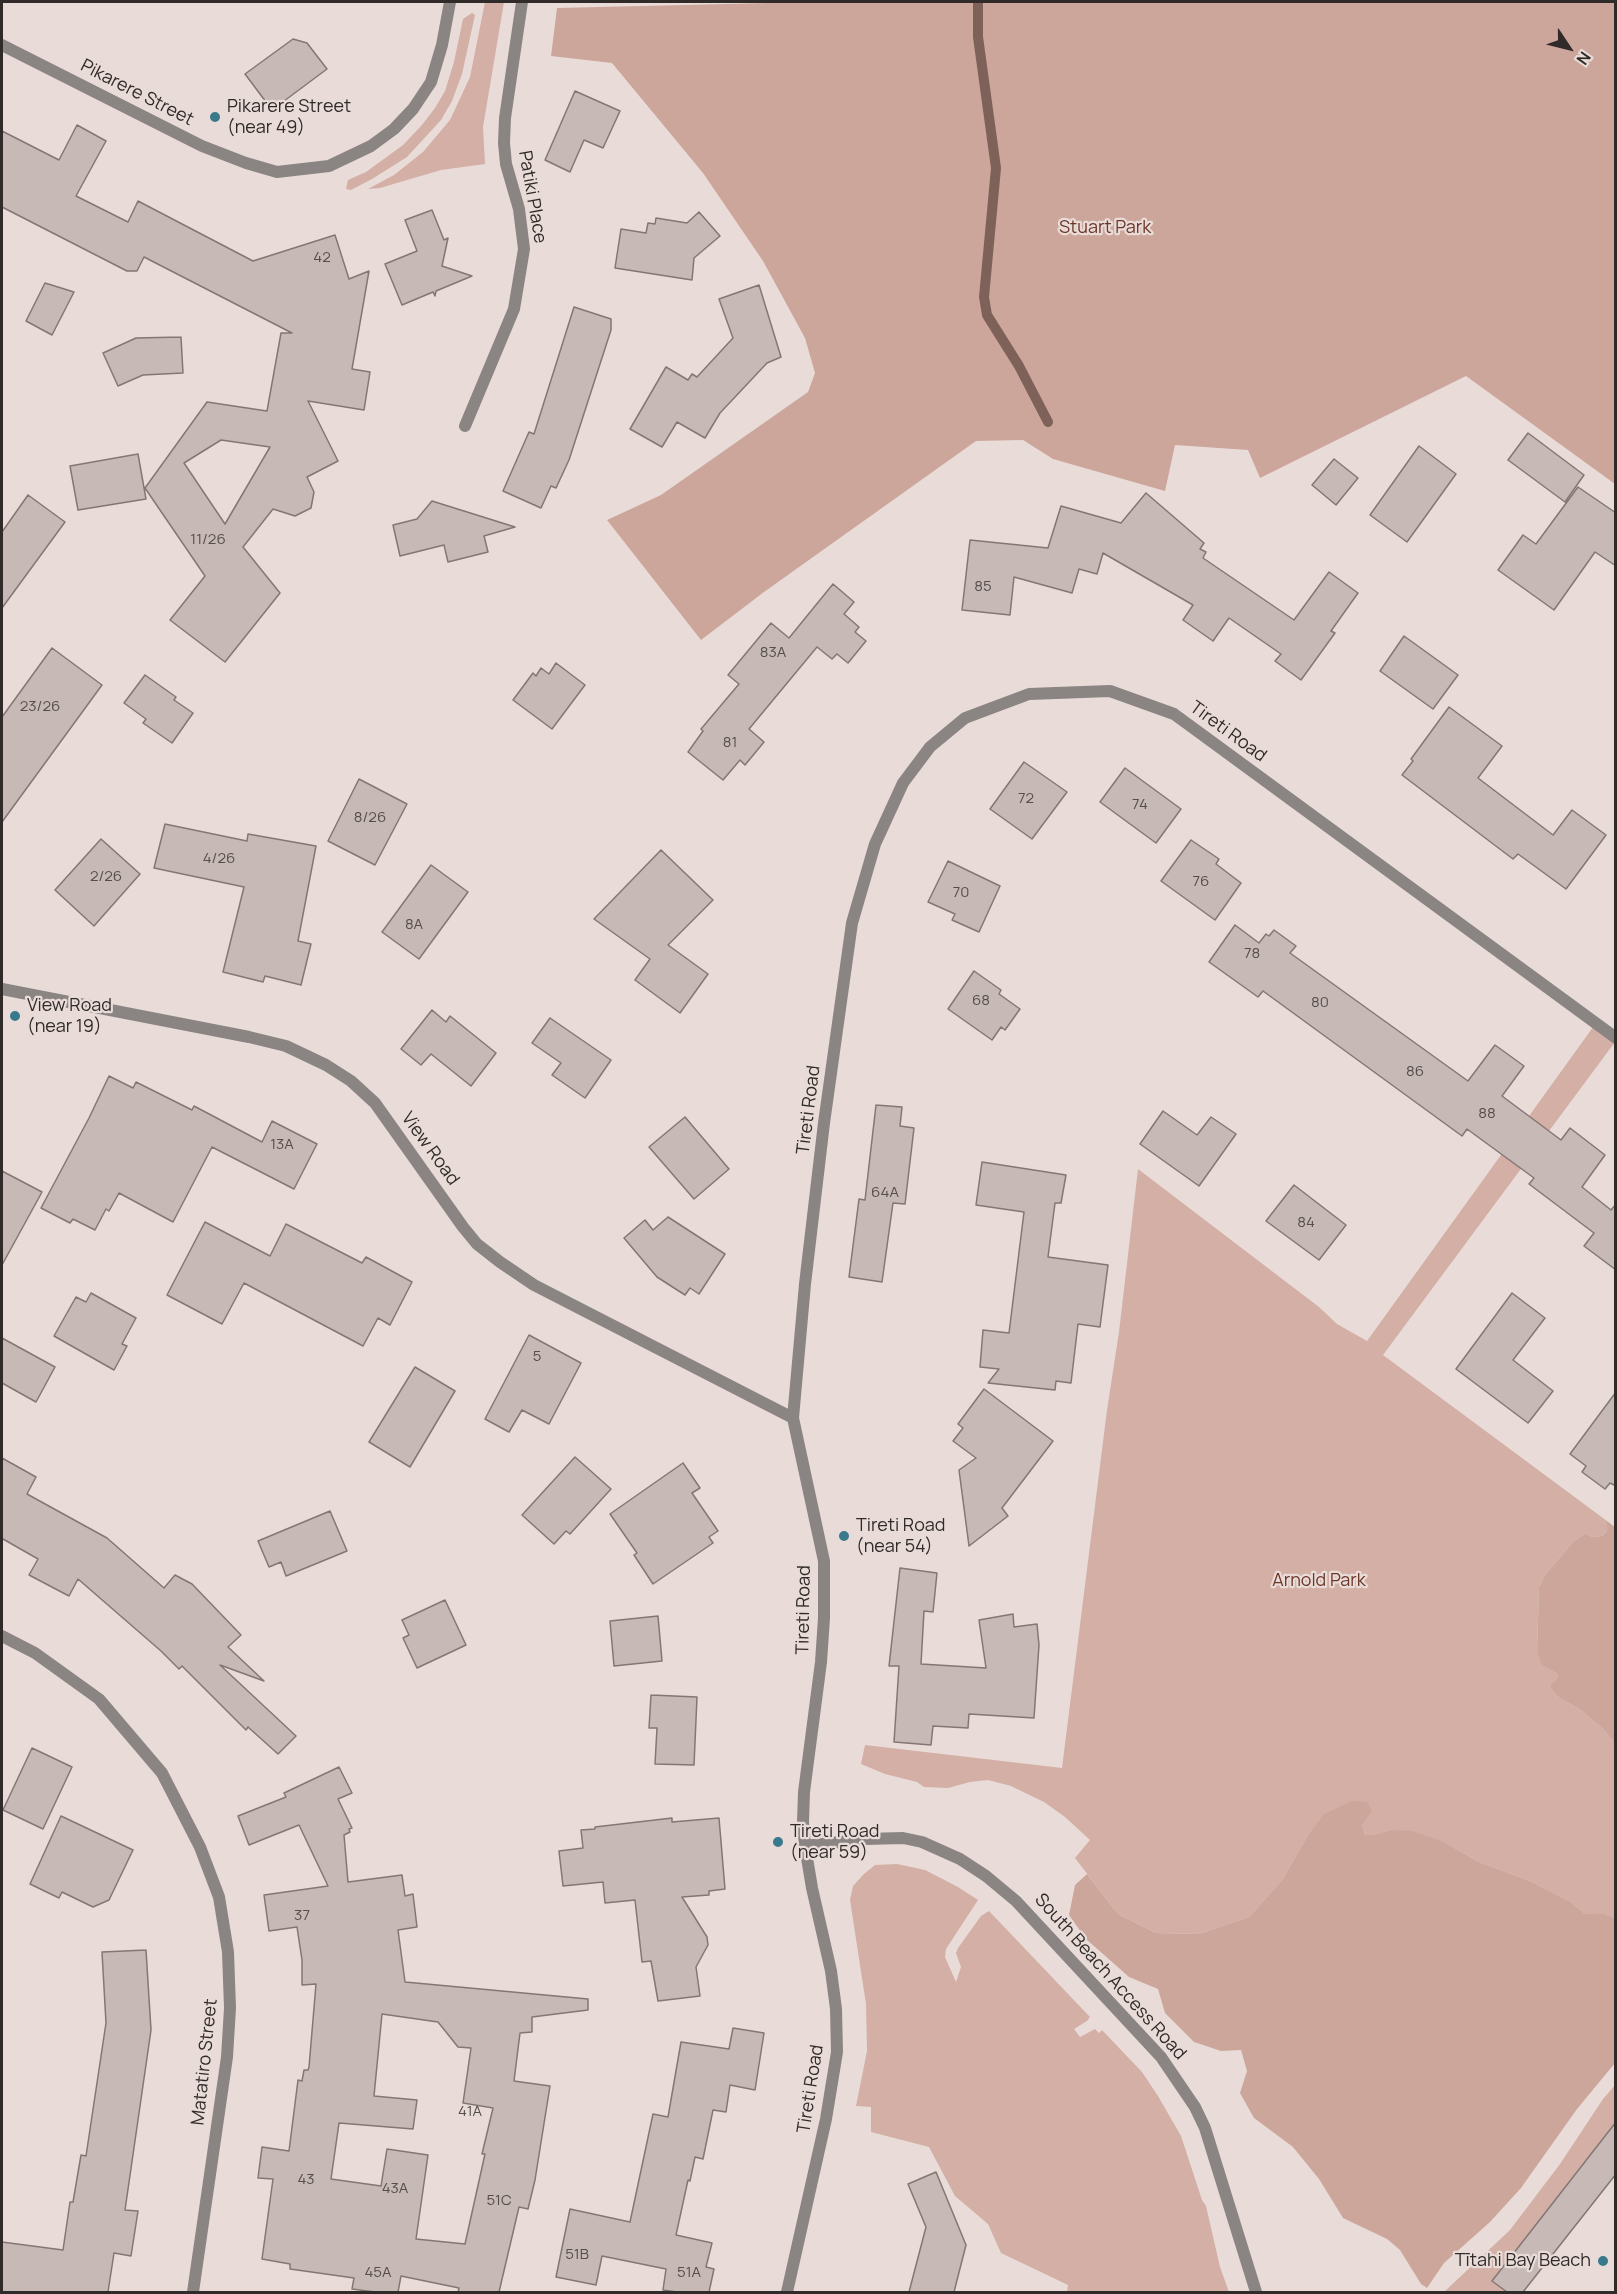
<!DOCTYPE html>
<html>
<head>
<meta charset="utf-8">
<style>
	body { margin:0 }
	#map { position:relative; width:1617px; height:2294px; overflow:hidden; background:#e9dcd8; font-family:Manrope,sans-serif }
	canvas { display:block }
	.frame { position:absolute; inset:0; border:3px solid #302b29; pointer-events:none }
	.north { position:absolute; left:1539px; top:18px; width:60px; height:60px; -webkit-text-stroke:4px #e9dcd8; paint-order:stroke; rotate:125deg; font-size:16px; font-weight:700; line-height:24px; text-align:center; color:#302b29 }
	.north::after { content:''; display:block; margin:auto; width:21px; height:27px; background:#302b29; clip-path:polygon(50% 0,100% 100%,50% 72%,0 100%) }
</style>
</head>
<body>
<div id="map">
<canvas width="1617" height="2294"></canvas>
<div class="frame"></div>
<div class="north">N</div>
</div>
<script>
const ctx = document.querySelector('canvas').getContext('2d');
ctx.lineJoin = 'round';
function fill(path, color) { ctx.fillStyle = color; ctx.fill(path, 'evenodd'); }
const shape = rows => new Path2D(rows.map(r => 'M' + r).join(''));
function stroke(path, color, width, dash) { ctx.strokeStyle = color; ctx.lineWidth = width; ctx.lineCap = dash ? 'butt' : 'round'; ctx.setLineDash(dash || []); ctx.stroke(path); }
function write(font, color, halo, rows, align = 'center') {
  ctx.font = font + ' Manrope,sans-serif'; ctx.lineWidth = 4.5; ctx.setLineDash([]); ctx.textBaseline = 'middle'; ctx.strokeStyle = halo; ctx.fillStyle = color; for (const [text, x, y, turn = 0] of rows) {
    ctx.save(); ctx.translate(x, y); ctx.rotate((+turn || 0) * Math.PI / 180); ctx.textAlign = isNaN(turn) ? turn : align; if (halo) ctx.strokeText(text, 0, 0); ctx.fillText(text, 0, 0); ctx.restore();
  }
}
const green = shape([
	[485,2,504,2,483,127,485,164,441,170,380,188,368,189,394,175,423,152,450,120,470,77],
	[472,13,475,15,462,74,452,101,441,120,407,157,372,179,351,190,346,189,348,180,366,172,403,145,422,125,435,108,445,91,454,62,463,19],
	[1596,1023,1615,1042,1383,1355,1607,1521,1607,1531,1602,1536,1592,1537,1585,1533,1573,1542,1545,1575,1539,1587,1537,1653,1543,1665,1558,1674,1556,1680,1549,1686,1558,1697,1581,1710,1603,1729,1613,1741,1616,1755,1615,1918,1605,1914,1585,1914,1571,1902,1530,1881,1479,1862,1444,1842,1390,1830,1373,1835,1365,1835,1362,1825,1307,1837,1282,1880,1249,1917,1199,1934,1156,1933,1118,1914,1075,1858,1090,1840,1065,1817,1044,1802,1011,1786,988,1780,970,1782,948,1788,924,1787,917,1782,885,1774,861,1764,865,1745,1062,1768,1107,1410,1119,1332,1138,1169,1319,1307,1337,1324,1367,1341],
	[897,1864,925,1870,958,1887,978,1900,946,1949,945,1957,956,1982,961,1967,956,1953,958,1948,981,1916,989,1911,1090,2017,1087,2021,1074,2029,1080,2037,1095,2029,1099,2033,1102,2030,1142,2072,1158,2096,1181,2136,1202,2200,1206,2206,1220,2267,1229,2292,1067,2292,1068,2285,1001,2253,988,2224,955,2196,929,2147,871,2132,871,2107,856,2106,867,2051,866,2004,850,1900,853,1886,864,1874,875,1865],
	[1615,2085,1615,2124,1493,2281,1507,2292,1444,2292,1510,2230,1560,2164,1603,2099]
]);
const forest = shape([
	[811,2,1615,2,1615,484,1466,376,1260,478,1248,450,1175,445,1165,491,1053,459,1023,440,976,441,764,592,701,640,607,520,661,495,808,392,815,373,805,338,763,261,703,173,612,63,551,56,557,8],
	[1607,1521,1616,1528,1615,1755,1613,1741,1603,1729,1581,1710,1558,1697,1549,1686,1556,1680,1558,1674,1542,1665,1537,1653,1539,1587,1545,1575,1573,1542,1585,1533,1592,1537,1602,1536,1607,1531],
	[1352,1801,1367,1802,1372,1811,1362,1825,1365,1835,1373,1835,1390,1830,1412,1831,1444,1842,1479,1862,1530,1881,1571,1902,1585,1914,1605,1914,1615,1918,1615,2063,1577,2109,1521,2188,1490,2222,1444,2263,1427,2288,1421,2284,1400,2250,1387,2239,1343,2218,1319,2179,1293,2147,1254,2118,1240,2093,1247,2071,1241,2050,1221,2051,1194,2042,1165,2013,1158,1989,1129,1977,1086,1939,1069,1915,1075,1885,1087,1874,1118,1914,1156,1933,1199,1934,1249,1917,1282,1880,1307,1837,1324,1814]
]);
const stream = shape([
	[978,2,978,37,996,168,984,297,987,315,1019,366,1048,422]
]);
const building = shape([
	[293,39,307,43,327,69,272,110,245,74,293,39],
	[575,91,620,111,603,148,584,140,570,172,545,160,575,91],
	[77,125,106,141,76,196,128,222,138,201,253,261,335,235,349,279,369,271,352,369,370,372,364,410,308,401,338,461,307,477,314,492,311,508,295,516,273,509,243,547,280,593,225,662,170,620,205,576,145,488,207,402,267,411,281,333,292,333,144,257,137,271,127,271,2,207,2,131,59,160,77,125],
	[221,440,270,447,225,524,184,463,221,440],
	[432,210,444,240,448,238,442,266,472,276,436,291,435,296,433,292,402,305,385,264,417,251,405,220,432,210],
	[699,212,720,236,694,258,692,280,615,268,621,229,646,233,648,223,655,224,656,218,687,223,699,212],
	[45,283,74,292,52,335,26,321,45,283],
	[759,285,781,357,767,363,720,413,705,438,677,422,662,447,630,429,666,367,688,380,692,374,697,377,733,338,719,299,759,285],
	[574,307,611,319,611,330,569,460,556,488,551,486,541,508,503,491,529,432,534,434,574,307],
	[181,337,183,373,143,375,118,386,103,353,136,338,181,337],
	[1528,433,1584,475,1565,502,1508,460,1528,433],
	[1419,446,1456,474,1407,542,1370,515,1419,446],
	[138,454,146,499,78,510,70,466,138,454],
	[1334,459,1358,478,1336,505,1312,485,1334,459],
	[1578,487,1616,513,1616,566,1595,552,1554,610,1498,570,1523,535,1536,544,1578,487],
	[1146,493,1204,543,1200,549,1206,552,1203,558,1294,620,1329,572,1358,593,1331,631,1335,633,1301,680,1275,661,1281,654,1229,618,1213,641,1183,620,1193,605,1103,553,1097,574,1079,569,1072,593,1014,577,1010,615,962,610,970,540,1048,548,1061,506,1121,523,1146,493],
	[28,495,65,522,2,608,2,532,28,495],
	[432,501,515,527,484,536,488,552,448,562,444,545,400,556,393,525,417,519,432,501],
	[833,584,854,602,844,614,859,627,855,632,866,641,848,663,837,654,832,659,817,647,749,729,764,742,745,765,740,760,723,780,688,752,703,731,701,729,739,684,728,675,771,623,789,638,833,584],
	[1404,636,1458,675,1433,709,1380,671,1404,636],
	[52,648,102,685,2,822,2,717,52,648],
	[556,663,585,685,552,729,513,700,533,673,536,676,541,668,549,674,556,663],
	[145,675,176,697,174,700,193,713,172,743,143,723,146,719,124,703,145,675],
	[1449,707,1502,746,1478,778,1553,835,1572,810,1606,835,1566,889,1518,854,1513,859,1402,775,1413,761,1411,759,1449,707],
	[1024,762,1067,792,1032,839,990,809,1024,762],
	[1125,768,1181,809,1156,843,1100,802,1125,768],
	[359,779,407,804,375,865,328,841,359,779],
	[165,824,247,841,248,834,316,846,298,941,311,944,301,985,265,976,263,982,223,972,244,887,154,868,165,824],
	[101,839,140,874,94,926,55,890,101,839],
	[1191,840,1219,859,1216,864,1241,883,1215,920,1161,881,1191,840],
	[661,850,713,900,668,945,708,974,680,1013,635,980,650,959,594,919,661,850],
	[948,861,1000,886,979,932,952,920,955,914,928,902,948,861],
	[431,865,468,892,419,959,382,932,431,865],
	[1235,925,1259,943,1266,934,1269,936,1274,930,1296,946,1290,953,1468,1081,1495,1045,1524,1066,1502,1096,1561,1140,1570,1128,1605,1155,1582,1187,1611,1210,1616,1204,1616,1270,1584,1246,1594,1233,1529,1184,1534,1178,1467,1129,1462,1136,1263,991,1258,997,1209,962,1235,925],
	[974,971,1001,990,999,994,1020,1009,1005,1030,1001,1027,992,1040,948,1009,974,971],
	[432,1010,446,1022,450,1016,496,1053,471,1086,431,1054,421,1065,401,1049,432,1010],
	[550,1018,611,1060,585,1098,552,1075,561,1063,532,1043,550,1018],
	[109,1076,133,1088,136,1082,192,1110,194,1106,262,1142,272,1121,317,1144,294,1189,212,1147,173,1222,119,1193,109,1211,106,1209,95,1230,73,1219,70,1223,41,1208,89,1118,109,1076],
	[876,1105,902,1107,900,1126,914,1128,905,1204,893,1203,882,1282,849,1277,859,1199,865,1200,876,1105],
	[1163,1111,1197,1135,1211,1117,1236,1134,1199,1186,1140,1144,1163,1111],
	[685,1117,729,1169,694,1199,649,1147,685,1117],
	[982,1162,1066,1175,1061,1203,1055,1203,1048,1257,1108,1265,1100,1327,1078,1324,1071,1383,1056,1381,1055,1390,988,1383,999,1369,980,1367,983,1330,1009,1333,1024,1212,976,1205,982,1162],
	[2,1171,42,1192,2,1265,2,1171],
	[1294,1185,1346,1225,1319,1260,1266,1221,1294,1185],
	[668,1217,725,1254,699,1294,690,1288,685,1295,657,1277,624,1238,645,1220,653,1230,668,1217],
	[205,1222,270,1256,286,1224,362,1263,366,1257,412,1282,390,1325,378,1318,363,1346,244,1283,222,1324,167,1295,205,1222],
	[91,1293,136,1318,122,1344,127,1346,114,1370,54,1336,76,1297,86,1302,91,1293],
	[1512,1293,1545,1318,1513,1360,1553,1391,1528,1423,1456,1369,1512,1293],
	[529,1335,581,1363,549,1424,522,1410,509,1432,485,1419,529,1335],
	[2,1338,55,1367,36,1402,2,1383,2,1338],
	[415,1367,455,1391,410,1467,369,1442,415,1367],
	[984,1389,1053,1441,1002,1508,1008,1516,969,1546,959,1470,976,1458,953,1441,963,1428,958,1424,984,1389],
	[1616,1392,1616,1486,1610,1483,1605,1489,1582,1472,1586,1466,1570,1454,1616,1392],
	[575,1457,611,1489,570,1534,566,1531,554,1544,522,1515,575,1457],
	[2,1458,36,1477,27,1494,107,1538,164,1588,175,1575,192,1584,241,1635,228,1647,264,1681,220,1665,296,1736,278,1754,248,1727,246,1730,182,1666,179,1669,161,1651,78,1579,69,1596,29,1575,38,1559,3,1539,2,1541,2,1458],
	[683,1463,700,1488,692,1493,718,1531,709,1537,713,1543,653,1584,634,1555,637,1553,610,1514,683,1463],
	[330,1511,347,1551,286,1576,281,1562,269,1567,258,1541,330,1511],
	[900,1568,937,1573,933,1612,924,1611,921,1664,986,1668,979,1620,1013,1614,1014,1627,1037,1624,1039,1645,1034,1718,969,1714,968,1728,933,1726,931,1745,894,1742,899,1666,889,1666,900,1568],
	[445,1600,466,1645,417,1668,403,1638,409,1635,402,1620,445,1600],
	[658,1616,662,1661,614,1666,610,1621,658,1616],
	[651,1695,697,1697,694,1765,655,1764,657,1728,649,1728,651,1695],
	[32,1748,72,1767,43,1829,3,1810,32,1748],
	[339,1767,352,1793,338,1799,352,1828,349,1829,350,1832,344,1835,348,1882,402,1875,405,1896,413,1894,417,1927,398,1930,405,1982,588,1999,588,2010,532,2017,532,2032,520,2033,514,2081,550,2086,535,2180,528,2209,519,2207,499,2292,458,2292,459,2288,401,2276,398,2292,375,2292,352,2289,354,2278,290,2269,290,2264,262,2259,273,2179,258,2178,262,2147,289,2151,298,2080,302,2081,304,2070,308,2070,309,2067,316,1984,302,1985,302,1960,297,1927,269,1931,264,1895,328,1886,299,1825,249,1845,238,1816,286,1797,284,1793,339,1767],
	[382,2014,438,2022,458,2047,471,2048,463,2103,493,2108,482,2154,485,2154,465,2244,416,2239,428,2155,387,2149,381,2186,331,2179,339,2123,413,2129,417,2100,374,2096,382,2014],
	[61,1816,133,1850,109,1900,93,1907,62,1892,59,1898,30,1884,61,1816],
	[672,1818,672,1822,719,1818,725,1889,709,1891,709,1895,682,1897,707,1937,708,1945,696,1967,700,1996,658,2001,651,1961,642,1962,635,1900,605,1903,603,1882,563,1886,559,1851,583,1848,581,1830,595,1829,595,1827,672,1818],
	[146,1950,151,2030,125,2210,138,2211,131,2256,114,2253,108,2292,2,2292,2,2242,63,2250,70,2202,73,2202,81,2155,86,2156,106,2023,102,1952,146,1950],
	[733,2028,764,2033,755,2090,730,2085,726,2112,713,2110,703,2159,695,2157,690,2181,688,2180,676,2235,712,2243,706,2267,714,2269,709,2292,677,2292,663,2290,666,2269,602,2256,596,2285,556,2277,570,2209,630,2222,653,2114,668,2117,681,2042,729,2049,733,2028],
	[1616,2122,1616,2174,1523,2292,1507,2292,1492,2281,1616,2122],
	[936,2172,966,2245,954,2292,909,2292,926,2227,908,2184,936,2172]
]);
const minor = shape([
	[2,45,202,146,246,163,277,172,329,166,371,146,394,129,413,109,431,82,442,45,450,2],
	[465,426,514,309,524,249,519,209,506,164,504,143,505,118,522,2],
	[2,989,249,1037,286,1046,326,1065,351,1081,375,1103,463,1227,477,1244,500,1262,534,1285,793,1418],
	[2,1636,35,1653,99,1699,162,1773,200,1847,219,1897,228,1952,230,2008,227,2057,193,2292],
	[805,1846,865,1839,903,1838,922,1842,960,1859,986,1876,1016,1901,1161,2057,1195,2107,1205,2128,1256,2292],
	[787,2292,826,2119,837,2052,836,2009,831,1971,812,1888,805,1846,803,1822,804,1792,821,1662,824,1618,824,1561,793,1418,805,1284,824,1123,852,923,875,844,903,783,930,747,965,718,1029,694,1110,691,1174,714,1616,1038]
]);
const markers = [
	[215,117,6,"#387a8b"],
	[15,1016,6,"#387a8b"],
	[844,1536,6,"#387a8b"],
	[778,1842,6,"#387a8b"],
	[1603,2261,6,"#387a8b"]
];
const numberNames = [
	["42",322,258],
	["11/26",208,540],
	["85",983,587],
	["83A",773,653],
	["23/26",40,707],
	["81",730,743],
	["72",1026,799],
	["74",1140,805],
	["8/26",370,818],
	["4/26",219,859],
	["2/26",106,877],
	["76",1201,882],
	["70",961,893],
	["8A",414,925],
	["78",1252,954],
	["68",981,1001],
	["80",1320,1003],
	["86",1415,1072],
	["88",1487,1114],
	["13A",282,1145],
	["64A",885,1193],
	["84",1306,1223],
	["5",537,1357],
	["37",302,1916],
	["41A",470,2112],
	["43",306,2180],
	["43A",395,2189],
	["51C",499,2201],
	["51B",577,2255],
	["45A",378,2273],
	["51A",689,2273]
];
const streetNames = [
	["Pikarere Street",137,93,27],
	["Patiki Place",532,197,80],
	["Tireti Road",1228,732,36],
	["Tireti Road",809,1110,-83],
	["View Road",430,1149,54],
	["Tireti Road",804,1610,-89],
	["South Beach Access Road",1110,1977,48],
	["Matatiro Street",205,2062,-84],
	["Tireti Road",811,2089,-81]
];
const poiNames = [
	["Pikarere Street",227,107],
	["(near 49)",227,128],
	["View Road",27,1006],
	["(near 19)",27,1027],
	["Tireti Road",856,1526],
	["(near 54)",856,1547],
	["Tireti Road",790,1832],
	["(near 59)",790,1853],
	["Tītahi Bay Beach",1591,2261,"right"]
];
const parkNames = [
	["Stuart Park",1105,228],
	["Arnold Park",1319,1581]
];
fill(green, '#d3afa5');
fill(forest, '#cda69b');
stroke(stream, '#7e625a', 10);
fill(building, '#c6b9b6');
stroke(building, '#837774', 1.5);
stroke(minor, '#8a8583', 12);
for (const [x, y, r, color] of markers) { const dot = new Path2D(); dot.arc(x, y, r, 0, 2 * Math.PI); ctx.fillStyle = color; ctx.fill(dot); stroke(dot, '#e9dcd8', 2); }
write('15px', '#564e4c', null, numberNames);
write('18px', '#302b29', '#e9dcd8', streetNames);
write('18px', '#302b29', '#e9dcd8', poiNames, 'left');
write('18px', '#6c3728', '#e9dcd8', parkNames);
</script>
</body>
</html>
